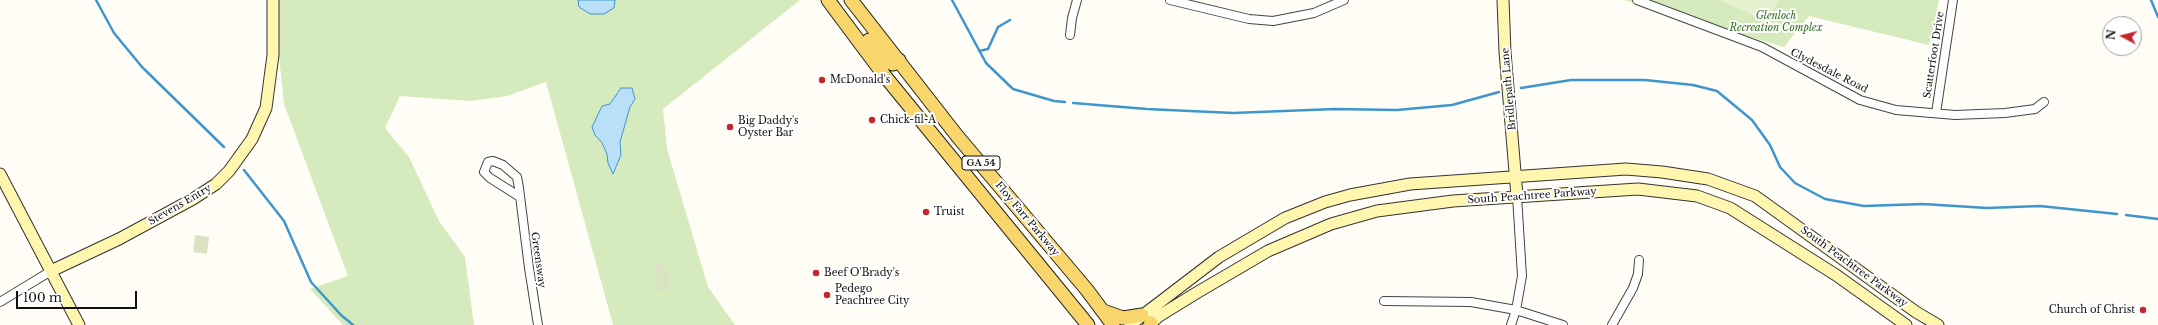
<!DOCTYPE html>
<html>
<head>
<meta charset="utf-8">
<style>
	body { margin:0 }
	#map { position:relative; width:2158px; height:325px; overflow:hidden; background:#fffdf5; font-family:"Libre Baskerville",serif }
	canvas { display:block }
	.north { position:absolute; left:2102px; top:16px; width:40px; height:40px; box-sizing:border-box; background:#fff; border:1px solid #a0a0a0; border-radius:50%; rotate:277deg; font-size:11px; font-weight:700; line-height:16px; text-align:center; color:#111 }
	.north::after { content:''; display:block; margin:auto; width:14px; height:18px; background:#c4262e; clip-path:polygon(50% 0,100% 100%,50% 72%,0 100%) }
	.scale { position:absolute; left:16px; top:291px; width:121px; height:18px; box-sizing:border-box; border:2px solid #111; border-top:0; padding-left:5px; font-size:12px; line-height:14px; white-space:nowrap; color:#111; -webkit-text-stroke:3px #fff; paint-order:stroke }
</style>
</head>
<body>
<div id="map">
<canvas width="2158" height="325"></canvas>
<div class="north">N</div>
<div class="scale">100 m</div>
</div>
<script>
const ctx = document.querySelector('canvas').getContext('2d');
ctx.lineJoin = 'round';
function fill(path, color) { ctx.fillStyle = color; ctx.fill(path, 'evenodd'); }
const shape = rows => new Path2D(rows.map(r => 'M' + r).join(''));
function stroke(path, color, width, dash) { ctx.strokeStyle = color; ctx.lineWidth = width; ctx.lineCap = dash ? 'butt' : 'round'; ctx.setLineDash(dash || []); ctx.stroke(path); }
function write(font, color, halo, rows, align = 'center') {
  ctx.font = font + ' "Libre Baskerville",serif'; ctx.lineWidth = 4; ctx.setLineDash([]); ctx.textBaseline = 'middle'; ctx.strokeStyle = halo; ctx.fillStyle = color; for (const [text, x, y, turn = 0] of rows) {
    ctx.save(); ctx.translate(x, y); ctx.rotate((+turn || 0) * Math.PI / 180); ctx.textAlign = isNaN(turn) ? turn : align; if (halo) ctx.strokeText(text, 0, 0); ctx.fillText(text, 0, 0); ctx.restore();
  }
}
const green = shape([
	[273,0,800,0,663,109,667,149,708,287,735,325,613,325,546,82,507,96,471,101,400,96,385,128,409,157,439,221,465,257,474,325,343,325,310,289,348,276,284,104],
	[1624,0,1939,0,1929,45,1809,16,1784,47]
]);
const cemetery = shape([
	[195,235,209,237,207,254,193,252],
	[664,262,671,287,658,293,654,265]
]);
const pitch = shape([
	[1720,0,1778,0,1768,22]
]);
const water = shape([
	[578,0,615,0,614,8,604,14,590,14,579,7,578,0],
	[621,88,632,88,635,99,630,107,620,142,621,155,613,174,608,163,607,154,602,143,595,135,592,127,602,106,610,104,621,88]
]);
const stream = shape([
	[96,0,114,33,142,67,224,147],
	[952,0,986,63,1013,89,1054,101,1065,102],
	[2151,0,2158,17],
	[979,51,988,49,998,27,1010,20],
	[1521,88,1571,80,1645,80,1693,85,1717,91,1752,120,1770,145,1780,167,1795,183,1825,199,1864,206,1923,204,1987,208,2040,206,2117,214],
	[1073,103,1147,109,1233,113,1335,109,1397,110,1452,105,1499,92],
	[244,170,284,221,311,282,341,315,353,325],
	[2126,215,2158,219]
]);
const street = shape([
	[1170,0,1249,19,1273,21,1314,13,1344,0],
	[1637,0,1762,47,1860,100,1896,110,1955,115,2005,113,2035,109,2044,102],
	[1070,35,1072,18,1077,0],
	[1936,113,1953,0],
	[520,197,490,178,484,172,488,162,493,161,503,165,517,177,519,188,529,268,538,325],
	[1384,301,1471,302,1516,310,1563,325],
	[0,302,51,271],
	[1511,325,1516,310,1522,276,1517,196],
	[1612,325,1633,288,1638,274,1639,260]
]);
const secondary = shape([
	[1503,0,1505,52,1517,196],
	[0,174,79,325],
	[51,271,119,239,193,199,216,184,229,171,252,139,266,108,273,55,273,0],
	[1130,325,1219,257,1285,218,1325,202,1350,195,1410,184,1626,169,1662,172,1708,179,1755,196,1916,312,1938,325],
	[1149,325,1159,316,1198,292,1268,251,1331,224,1377,211,1453,201,1638,189,1697,196,1730,208,1836,275,1906,325]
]);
const primary = shape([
	[828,0,884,75,1088,325],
	[851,0,958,137,1087,290,1113,325],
	[869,40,888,62,893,64,899,60],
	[1103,311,1123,318,1142,315],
	[1150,325,1151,323]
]);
const markers = [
	[822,80,4,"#c4262e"],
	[872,120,4,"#c4262e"],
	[730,127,4,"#c4262e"],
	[926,212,4,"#c4262e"],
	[816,273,4,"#c4262e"],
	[827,295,4,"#c4262e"],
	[2143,310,4,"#c4262e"]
];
const shields = [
	[981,163,38]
];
const shieldNames = [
	["GA 54",981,163]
];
const parkNames = [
	["Glenloch",1776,16],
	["Recreation Complex",1776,28]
];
const streetNames = [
	["Scatterfoot Drive",1934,55,-81],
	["Clydesdale Road",1829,71,27],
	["Bridlepath Lane",1509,89,-95],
	["South Peachtree Parkway",1532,196,-4],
	["Stevens Entry",180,205,-30],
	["Floy Farr Parkway",1027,219,50],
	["Greensway",538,260,82],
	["South Peachtree Parkway",1854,267,36]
];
const poiNames = [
	["McDonald's",830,80],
	["Chick-fil-A",880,120],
	["Big Daddy's",738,121],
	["Oyster Bar",738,133],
	["Truist",934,212],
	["Beef O'Brady's",824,273],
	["Pedego",835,289],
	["Peachtree City",835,301],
	["Church of Christ",2135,310,"right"]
];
fill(green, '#d5ebbd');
fill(cemetery, '#d9e3c4');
fill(pitch, '#e6f2cf');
fill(water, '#b9e0f7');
stroke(water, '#3f96cf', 1);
stroke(stream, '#3f96cf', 2.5);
stroke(street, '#444', 10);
stroke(secondary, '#333', 13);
stroke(primary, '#222', 15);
stroke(street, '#fff', 8);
stroke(secondary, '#fff6b0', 11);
stroke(primary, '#f9d66b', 13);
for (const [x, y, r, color] of markers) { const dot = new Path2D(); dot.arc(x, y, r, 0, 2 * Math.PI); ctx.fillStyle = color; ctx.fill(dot); stroke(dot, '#fff', 1.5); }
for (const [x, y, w] of shields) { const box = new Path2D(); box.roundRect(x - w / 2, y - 7, w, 14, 3); ctx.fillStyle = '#fff'; ctx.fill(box); stroke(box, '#111', 1); }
write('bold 9px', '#111', null, shieldNames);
write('italic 10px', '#2f6b1f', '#fff', parkNames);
write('10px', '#111', '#fff', streetNames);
write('10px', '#111', '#fff', poiNames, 'left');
</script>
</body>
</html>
